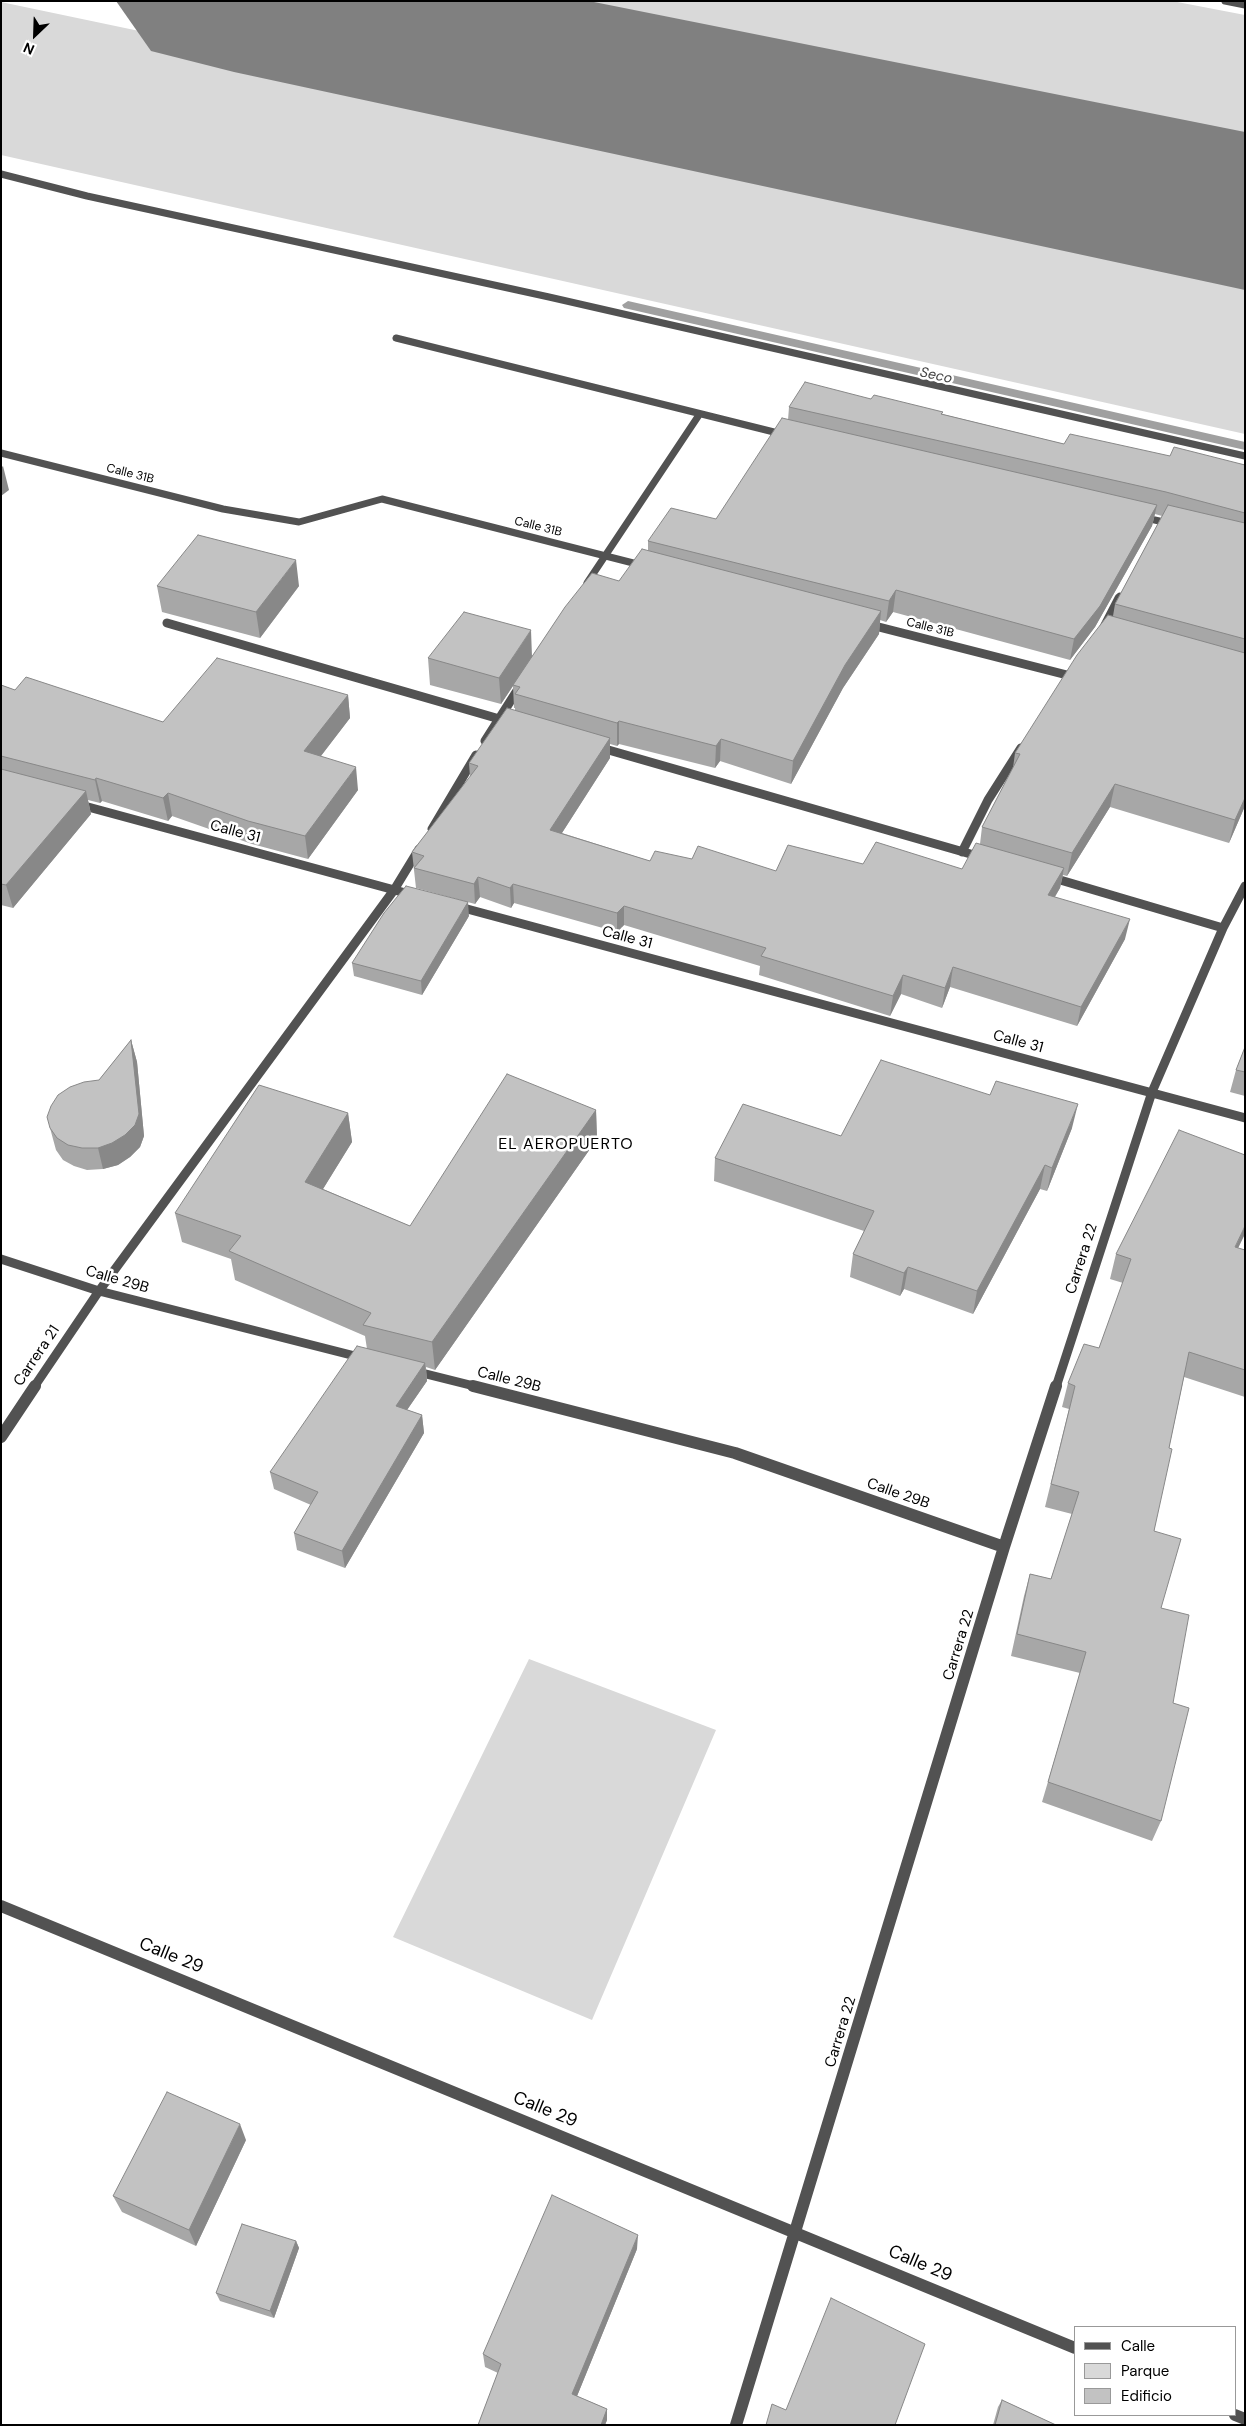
<!DOCTYPE html>
<html>
<head>
<meta charset="utf-8">
<style>
	body { margin:0 }
	#map { position:relative; width:1246px; height:2426px; overflow:hidden; background:#fff; font-family:"DM Sans",sans-serif }
	canvas { display:block }
	.frame { position:absolute; inset:0; border:2px solid #000; pointer-events:none }
	.legend { position:absolute; left:1074px; top:2326px; width:162px; height:90px; box-sizing:border-box; background:#fff; border:1px solid #999; margin:0; padding:6px 9px; list-style:none; font-size:15px; color:#000 }
	.legend li { display:flex; align-items:center; gap:10px; height:25px }
	.legend b { width:25px; border:1px solid #999 }
	.north { position:absolute; left:10px; top:10px; width:50px; height:50px; -webkit-text-stroke:4px #fff; paint-order:stroke; rotate:204deg; font-size:14px; font-weight:700; line-height:20px; text-align:center; color:#000 }
	.north::after { content:''; display:block; margin:auto; width:18px; height:22px; background:#000; clip-path:polygon(50% 0,100% 100%,50% 72%,0 100%) }
</style>
</head>
<body>
<div id="map">
<canvas width="1246" height="2426"></canvas>
<div class="frame"></div>
<ul class="legend">
<li><b style="height:6px;background:#525252"></b>Calle</li>
<li><b style="height:14px;background:#d9d9d9"></b>Parque</li>
<li><b style="height:14px;background:#c2c2c2"></b>Edificio</li>
</ul>
<div class="north">N</div>
</div>
<script>
const ctx = document.querySelector('canvas').getContext('2d');
ctx.lineJoin = 'round';
function fill(path, color) { ctx.fillStyle = color; ctx.fill(path, 'evenodd'); }
const shape = rows => new Path2D(rows.map(r => 'M' + r).join(''));
function stroke(path, color, width, dash) { ctx.strokeStyle = color; ctx.lineWidth = width; ctx.lineCap = dash ? 'butt' : 'round'; ctx.setLineDash(dash || []); ctx.stroke(path); }
function write(font, color, halo, rows, align = 'center') {
  ctx.font = font + ' "DM Sans",sans-serif'; ctx.lineWidth = 5; ctx.setLineDash([]); ctx.textBaseline = 'middle'; ctx.strokeStyle = halo; ctx.fillStyle = color; for (const [text, x, y, turn = 0] of rows) {
    ctx.save(); ctx.translate(x, y); ctx.rotate((+turn || 0) * Math.PI / 180); ctx.textAlign = isNaN(turn) ? turn : align; if (halo) ctx.strokeText(text, 0, 0); ctx.fillText(text, 0, 0); ctx.restore();
  }
}
const green = shape([
	[408,1,1172,1,1245,15,1245,169],
	[1,2,1245,263,1245,434,1,155],
	[529,1659,716,1730,592,2020,393,1937]
]);
const stream = shape([
	[628,301,1245,442,1245,450,624,308,622,305,628,301]
]);
const runway = shape([
	[116,1,589,1,1245,132,1245,290,234,72,151,51,116,1]
]);
const lane = shape([
	[1225,1,1245,5],
	[1,174,87,196,549,297,1245,456]
]);
const streetFar2 = shape([
	[396,338,786,435],
	[1,453,223,509,299,522,382,499,645,566],
	[1141,517,1173,524],
	[587,583,699,415],
	[1119,599,1120,596]
]);
const streetFar1 = shape([
	[167,623,503,720],
	[867,624,1067,675],
	[1104,627,1119,598],
	[485,741,520,686],
	[598,747,981,857],
	[77,804,413,895],
	[432,829,476,755],
	[962,852,988,800,1021,748],
	[1050,877,1223,928],
	[456,906,1245,1118],
	[1,1259,99,1291,363,1358],
	[414,1371,478,1387],
	[34,1387,99,1291,394,890,419,849],
	[1056,1387,1152,1092,1223,928,1245,886]
]);
const street = shape([
	[473,1386,735,1453,1004,1547],
	[1,1437,35,1386],
	[1,1906,1075,2348],
	[1235,2415,1245,2419],
	[736,2425,1004,1547,1056,1386]
]);
const wall = shape([
	[871,399,943,412,942,414,1064,444,1245,465,1245,806,1229,843,1110,807,1067,876,1063,875,1060,888,1055,897,1125,939,1077,1026,950,987,942,1008,901,994,890,1016,759,975,760,966,624,925,617,932,514,903,511,908,480,897,475,904,416,888,412,852,470,777,469,763,515,711,515,708,514,708,513,686,501,704,430,685,428,658,532,656,619,581,648,550,648,541,716,519,788,420,789,407],
	[1155,514,1162,516,1115,604,1113,616,1015,753,1013,768,982,827,980,844,962,869,863,864,776,871,692,859,650,861,562,833,610,758,610,744,617,746,619,744,715,768,720,761,791,784,843,688,879,634,880,620,886,622,893,612,1070,660,1095,627,1152,526],
	[157,586,299,586,260,638,162,612],
	[1,685,15,690,163,722,348,695,350,718,321,756,358,790,308,859,252,844,172,816,168,821,102,801,100,803,88,800,91,814,13,908,1,905],
	[469,916,422,995,354,976,352,963],
	[131,1040,137,1062,144,1136,140,1147,130,1157,118,1165,103,1169,87,1170,74,1166,63,1160,56,1150,50,1128,99,1080],
	[1245,1047,1245,1096,1230,1092,1236,1070],
	[596,1110,597,1139,435,1370,426,1367,427,1381,407,1410,422,1415,424,1433,345,1568,297,1550,294,1533,311,1505,274,1489,270,1472,367,1349,365,1336,235,1280,231,1259,182,1242,175,1213,348,1113,352,1142,323,1189,410,1226],
	[1072,1128,1047,1191,1040,1189,973,1314,904,1289,900,1296,850,1277,853,1254,864,1231,714,1181,715,1158,841,1136],
	[1238,1248,1245,1250,1245,1397,1184,1377,1169,1448,1154,1531,1161,1608,1173,1703,1161,1821,1152,1841,1042,1802,1080,1673,1011,1656,1024,1596,1030,1574,1051,1579,1072,1514,1045,1507,1069,1409,1062,1407,1068,1383,1099,1348,1123,1283,1110,1279,1116,1254],
	[246,2140,196,2246,122,2212,113,2196],
	[296,2241,299,2248,274,2318,220,2301,216,2293],
	[637,2249,577,2396,607,2409,607,2420,605,2425,478,2425,498,2373,485,2367,483,2354],
	[1002,2400,1056,2425,993,2425,998,2407]
]);
const shadedWall = shape([
	[3,466,9,490,1,496,1,468],
	[1157,505,1152,526,1095,627,1070,660,1074,639],
	[296,560,299,586,260,638,256,612],
	[896,590,893,612,886,622,889,601],
	[881,611,879,634,843,688,791,784,793,761,845,665],
	[531,630,532,657,501,704,499,678],
	[348,695,350,718,307,774,304,751],
	[619,721,619,744,617,746,617,723],
	[610,738,610,758,551,850,550,830],
	[721,739,720,761,715,768,716,746],
	[356,767,358,790,308,859,305,836],
	[96,778,102,801,100,803,95,780],
	[1115,784,1110,807,1067,876,1072,853],
	[86,791,91,814,13,908,6,885],
	[168,793,172,816,168,821,163,798],
	[1245,798,1245,806,1229,843,1235,820],
	[1064,868,1060,888,1044,914,1048,895],
	[478,877,480,897,475,904,474,884],
	[513,884,514,903,511,908,510,888],
	[468,902,469,916,422,995,421,981],
	[624,906,624,925,617,932,617,913],
	[1130,919,1125,939,1077,1026,1081,1007],
	[953,967,950,987,942,1008,945,988],
	[903,975,901,994,890,1016,893,996],
	[131,1040,137,1062,144,1136,140,1147,130,1157,118,1165,103,1169,98,1148],
	[1078,1104,1072,1128,1047,1191,1052,1168],
	[596,1110,597,1139,435,1370,432,1342],
	[348,1113,352,1142,310,1210,305,1182],
	[1045,1165,1040,1189,973,1314,977,1291],
	[1245,1226,1245,1234,1227,1271,1235,1247],
	[908,1267,904,1289,900,1296,904,1273],
	[425,1363,427,1381,398,1423,396,1406],
	[422,1415,424,1433,345,1568,342,1551],
	[240,2124,246,2140,196,2246,189,2230],
	[638,2235,637,2249,573,2406,572,2394],
	[296,2241,299,2248,274,2318,270,2311],
	[607,2409,607,2420,605,2425,601,2425]
]);
const building = shape([
	[805,382,871,399,874,395,943,412,941,414,1064,444,1070,434,1170,456,1174,447,1245,465,1245,513,1166,492,789,407,805,382],
	[782,418,1157,505,1100,606,1074,639,896,590,889,601,648,541,671,508,716,519,782,418],
	[1168,505,1245,523,1245,639,1115,604,1168,505],
	[198,535,296,560,256,612,157,586,198,535],
	[642,549,881,611,845,665,793,761,721,739,716,746,619,721,617,723,515,694,520,687,513,685,565,607,592,573,619,581,642,549],
	[464,612,531,630,499,678,428,658,464,612],
	[1108,615,1245,653,1245,798,1235,820,1115,784,1072,853,982,827,1020,754,1015,753,1077,655,1108,615],
	[217,658,348,695,304,751,356,767,305,836,248,821,168,793,163,798,96,778,95,780,1,756,1,685,15,690,26,677,163,722,217,658],
	[507,708,610,738,550,830,650,861,655,851,692,859,698,846,776,871,788,845,863,864,876,842,962,869,976,843,1064,868,1048,895,1130,919,1081,1007,953,967,945,988,903,975,893,996,761,956,766,948,624,906,617,913,513,884,510,888,478,877,474,884,414,868,424,856,412,852,478,766,469,763,507,708],
	[1,769,86,791,6,885,1,884,1,769],
	[406,886,468,902,421,981,352,963,384,913,406,886],
	[131,1040,139,1114,135,1125,125,1135,112,1143,98,1148,82,1148,68,1145,57,1138,50,1128,47,1117,51,1106,58,1095,70,1087,84,1082,99,1080,131,1040],
	[1245,1047,1245,1072,1236,1070,1245,1047],
	[881,1060,990,1095,996,1081,1078,1104,1052,1168,1045,1165,977,1291,908,1267,904,1273,853,1254,874,1211,715,1158,743,1104,841,1136,881,1060],
	[507,1074,596,1110,432,1342,363,1325,371,1313,229,1251,241,1236,175,1213,259,1085,348,1113,305,1182,410,1226,507,1074],
	[1179,1130,1245,1155,1245,1226,1235,1247,1245,1250,1245,1370,1189,1352,1169,1448,1172,1449,1154,1531,1181,1539,1161,1608,1189,1615,1173,1703,1189,1708,1161,1821,1048,1782,1086,1652,1017,1634,1030,1574,1051,1579,1079,1492,1051,1484,1075,1386,1068,1383,1084,1344,1099,1348,1131,1259,1116,1254,1179,1130],
	[357,1346,425,1363,396,1406,422,1415,342,1551,294,1533,318,1492,270,1472,357,1346],
	[167,2092,240,2124,189,2230,113,2196,167,2092],
	[552,2195,638,2235,572,2394,607,2409,601,2425,478,2425,501,2364,483,2354,552,2195],
	[242,2224,296,2241,270,2311,216,2293,242,2224],
	[831,2298,925,2344,895,2425,766,2425,772,2404,786,2410,831,2298],
	[1002,2400,1056,2425,995,2425,1002,2400]
]);
const farStreetnames = [
	["Calle 31B",130,474,14],
	["Calle 31B",538,527,14],
	["Calle 31B",930,628,14]
];
const farWaternames = [
	["Seco",936,376,13]
];
const streetNames = [
	["Calle 31",235,832,15],
	["Calle 31",627,938,15],
	["Calle 31",1018,1042,15],
	["Carrera 22",1082,1259,-72],
	["Calle 29B",117,1280,16],
	["Carrera 21",37,1356,-56],
	["Calle 29B",509,1380,14],
	["Calle 29B",898,1494,19],
	["Carrera 22",959,1645,-73],
	["Carrera 22",841,2032,-73]
];
const neighbourhoodNames = [
	["EL AEROPUERTO",566,1145]
];
const nearStreetnames = [
	["Calle 29",171,1956,22],
	["Calle 29",545,2110,22],
	["Calle 29",920,2264,23]
];
fill(green, '#d9d9d9');
fill(stream, '#a0a0a0');
fill(runway, '#808080');
stroke(lane, '#525252', 7);
stroke(streetFar2, '#525252', 7);
stroke(streetFar1, '#525252', 9);
stroke(street, '#525252', 12);
fill(wall, '#a7a7a7');
fill(shadedWall, '#888');
fill(building, '#c2c2c2');
stroke(building, '#888', 1);
write('12px', '#000', '#fff', farStreetnames);
write('italic 14px', '#414141', '#fff', farWaternames);
write('15px', '#000', '#fff', streetNames);
ctx.letterSpacing = '1px';
write('16px', '#000', '#fff', neighbourhoodNames);
ctx.letterSpacing = '0px';
write('18px', '#000', '#fff', nearStreetnames);
</script>
</body>
</html>
